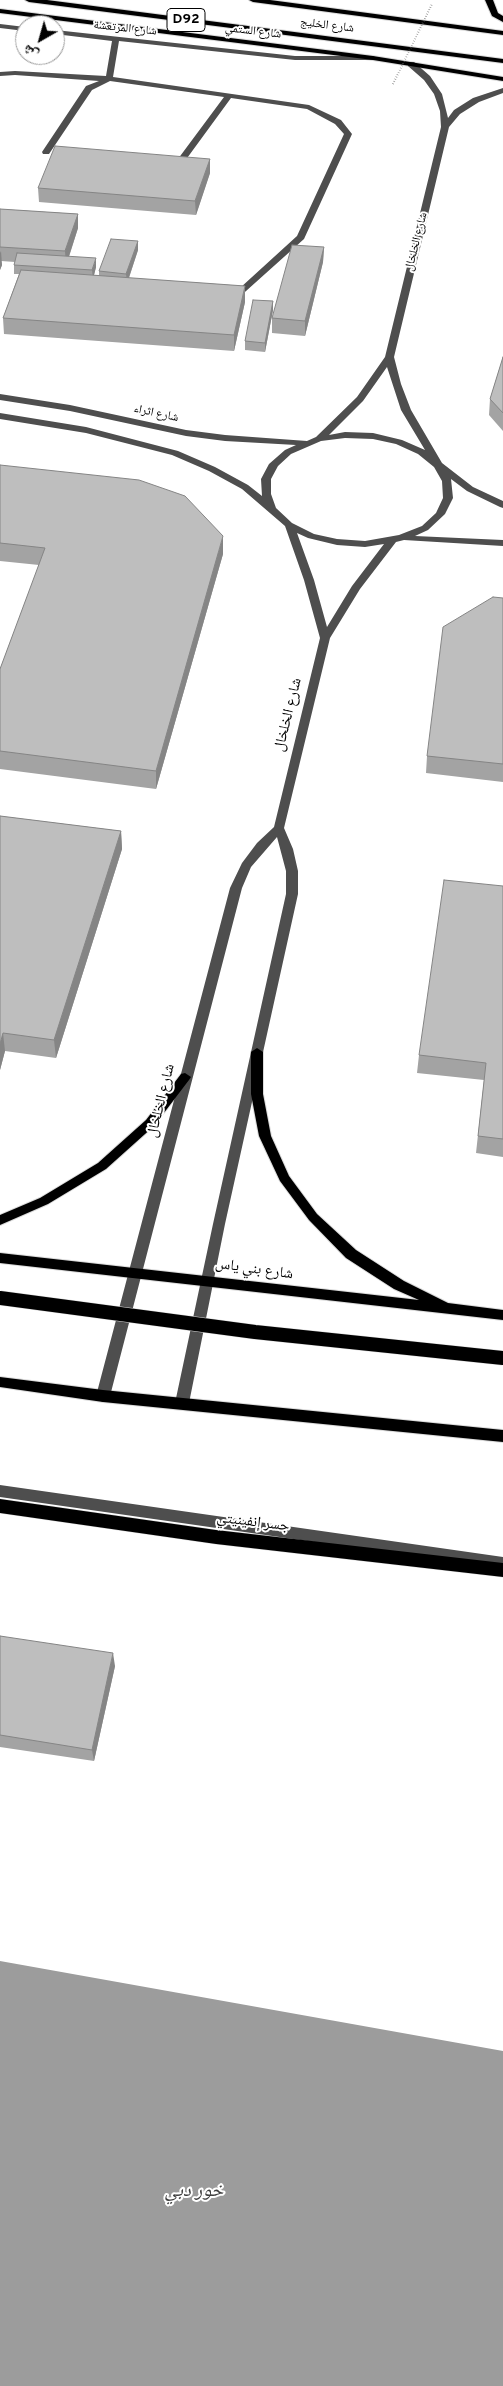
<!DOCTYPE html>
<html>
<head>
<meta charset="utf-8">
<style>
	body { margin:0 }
	#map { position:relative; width:503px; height:2386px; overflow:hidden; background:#fff; font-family:Overpass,"Noto Naskh Arabic",sans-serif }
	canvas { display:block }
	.north { position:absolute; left:15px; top:15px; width:50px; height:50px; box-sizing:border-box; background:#fff; border:1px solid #999; border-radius:50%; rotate:218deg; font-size:14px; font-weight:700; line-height:20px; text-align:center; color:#000 }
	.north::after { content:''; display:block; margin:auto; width:18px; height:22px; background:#000; clip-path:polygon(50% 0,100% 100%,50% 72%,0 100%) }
</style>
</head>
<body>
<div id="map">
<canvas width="503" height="2386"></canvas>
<div class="north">ش</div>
</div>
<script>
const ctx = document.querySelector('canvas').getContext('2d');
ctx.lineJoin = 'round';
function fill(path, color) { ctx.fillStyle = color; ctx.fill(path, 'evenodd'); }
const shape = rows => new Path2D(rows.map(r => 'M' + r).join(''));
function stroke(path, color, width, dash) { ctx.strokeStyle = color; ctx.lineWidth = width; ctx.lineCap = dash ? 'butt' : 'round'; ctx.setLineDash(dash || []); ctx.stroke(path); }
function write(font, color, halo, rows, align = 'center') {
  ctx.font = font + ' Overpass,"Noto Naskh Arabic",sans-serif'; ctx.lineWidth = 4; ctx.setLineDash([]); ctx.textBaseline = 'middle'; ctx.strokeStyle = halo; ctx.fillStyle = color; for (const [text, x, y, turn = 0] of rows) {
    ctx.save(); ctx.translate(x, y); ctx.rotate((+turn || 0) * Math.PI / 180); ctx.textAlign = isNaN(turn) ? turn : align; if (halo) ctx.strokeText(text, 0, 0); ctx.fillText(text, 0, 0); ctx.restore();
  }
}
const water = shape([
	[0,1961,503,2051,503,2386,0,2386]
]);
const minor = shape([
	[0,24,25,27,25,31,0,28,0,24],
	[55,30,295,56,373,56,377,58,373,60,295,60,119,41,113,77,309,105,341,120,352,134,304,239,236,300,229,298,297,236,344,134,335,124,307,109,231,98,182,165,179,165,175,163,224,97,110,81,92,90,49,154,43,154,42,152,86,86,99,81,15,75,0,76,0,72,15,71,106,76,112,41,55,34,55,30],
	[408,62,414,62,430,76,442,94,448,118,454,110,473,98,503,88,503,93,479,102,460,114,449,127,394,357,401,384,411,410,442,463,473,487,503,501,503,508,500,507,467,491,451,479,453,498,445,514,428,530,415,536,503,540,503,546,404,540,396,542,360,589,330,638,284,828,293,849,298,871,298,894,225,1224,189,1403,187,1407,182,1409,177,1407,175,1403,213,1224,286,894,286,871,277,837,251,867,242,888,110,1396,108,1400,103,1402,98,1400,96,1396,230,888,242,863,257,843,274,827,320,638,304,580,285,526,242,489,209,471,172,455,86,433,0,419,0,413,86,427,178,451,215,467,248,485,262,496,261,479,269,464,285,450,296,445,225,441,186,436,70,411,0,400,0,394,70,405,186,430,225,435,307,441,316,437,357,397,385,357,441,127,440,111,434,94,424,80,408,66,408,62],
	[387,367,401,410,425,450,402,440,373,433,345,432,329,435,363,401,387,367],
	[345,438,373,439,396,444,418,454,434,467,442,481,443,498,436,513,422,526,399,535,365,541,337,539,314,534,292,523,276,508,271,494,271,479,278,466,291,454,321,441,345,438],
	[297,533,308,538,337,545,365,547,384,544,352,586,327,627,314,580,297,533],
	[0,1485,503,1557,503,1569,0,1497,0,1485]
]);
const major = shape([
	[25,0,47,0,503,59,503,63,29,2,25,0],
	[249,0,270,0,503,31,503,35,253,2,249,0],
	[485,0,493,0,498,13,503,16,503,22,492,16,485,0],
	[0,9,373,56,503,77,503,81,373,60,0,13,0,9],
	[257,1048,263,1052,263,1094,271,1136,289,1176,317,1214,356,1250,404,1281,448,1303,503,1310,503,1320,0,1263,0,1253,419,1300,394,1289,346,1258,309,1220,280,1181,259,1136,251,1094,251,1052,257,1048],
	[185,1073,191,1077,189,1080,154,1126,106,1169,48,1204,0,1225,0,1215,40,1198,98,1163,146,1120,181,1074,185,1073],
	[0,1377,103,1390,503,1430,503,1442,103,1402,0,1387,0,1377]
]);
const highway = shape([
	[0,1499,216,1530,503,1563,503,1577,216,1544,0,1513,0,1499]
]);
const pathBridge = shape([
	[393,84,432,4]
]);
const highwayBridge = shape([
	[0,1298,255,1332,503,1358]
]);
const wall = shape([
	[210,159,210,173,196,215,39,202,38,188],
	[0,209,78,214,78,228,69,257,96,267,94,275,99,275,99,271,138,241,138,250,129,278,245,286,245,302,234,351,4,334,3,318,19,274,14,274,14,265,15,262,1,261,2,265,0,270],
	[324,247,323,262,305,336,272,333,272,318],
	[273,301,273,310,265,352,245,350,245,341],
	[503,357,503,431,489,415,490,399],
	[0,465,223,554,156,789,0,769,0,669,39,565,0,561],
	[503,598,503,782,426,773,427,756],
	[0,816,121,831,122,849,56,1058,5,1051,0,1070],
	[503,886,503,1157,476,1153,484,1080,417,1073,419,1055],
	[0,1636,115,1666,94,1761,0,1747]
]);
const shadedWall = shape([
	[210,159,210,173,196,215,195,201],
	[78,214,78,228,66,265,65,251],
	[138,241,138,250,127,283,126,274],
	[324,247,323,262,305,336,305,321],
	[1,251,2,265,0,270,0,253],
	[96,258,96,267,93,279,92,270],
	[245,286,245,302,234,351,234,335],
	[273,301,273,310,265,352,265,343],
	[223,536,223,554,156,789,156,771],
	[121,831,122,849,56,1058,54,1040],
	[3,1033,5,1051,0,1070,0,1044],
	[113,1653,115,1666,94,1761,92,1750]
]);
const building = shape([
	[55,146,210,159,195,201,38,188,55,146],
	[0,209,78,214,65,251,0,247,0,209],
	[111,239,138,241,126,274,99,271,111,239],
	[292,245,324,247,305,321,272,318,292,245],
	[17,253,96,258,92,270,14,265,17,253],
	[21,270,245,286,234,335,3,318,21,270],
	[253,300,273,301,265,343,245,341,253,300],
	[503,357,503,413,490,399,503,357],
	[0,465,139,480,185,496,223,536,156,771,0,751,0,669,45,548,0,543,0,465],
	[493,597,503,598,503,764,427,756,443,627,493,597],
	[0,816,121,831,54,1040,3,1033,0,1044,0,816],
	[444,880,503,886,503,1139,478,1136,486,1063,419,1055,444,880],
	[0,1636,113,1653,92,1750,0,1735,0,1636]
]);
const farStreetnames = [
	["شارع الخليج",327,26,7],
	["شارع المرتعشة",125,29,6],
	["شارع الستمي",253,32,7],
	["شارع الخلخال",417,242,-76],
	["شارع اثراء",156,414,12]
];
const shields = [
	[186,20,38]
];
const shieldNames = [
	["D92",186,20]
];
const streetNames = [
	["شارع الخلخال",289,715,-76],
	["شارع الخلخال",162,1101,-76],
	["شارع بني ياس",254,1270,8],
	["جسر إنفينيتي",253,1523,7]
];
const nearWaternames = [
	["خور دبي",194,2192]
];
fill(water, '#9c9c9c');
stroke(major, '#dbdbdb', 2);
stroke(highway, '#dbdbdb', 1);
fill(minor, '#4e4e4e');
fill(major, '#000');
fill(highway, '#000');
stroke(highwayBridge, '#dbdbdb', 15, []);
stroke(pathBridge, '#707070', 2, [0.5, 2]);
stroke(highwayBridge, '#000', 14);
fill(wall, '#a3a3a3');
fill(shadedWall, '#858585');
fill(building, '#bebebe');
stroke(building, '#858585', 1);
write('12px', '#000', '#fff', farStreetnames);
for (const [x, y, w] of shields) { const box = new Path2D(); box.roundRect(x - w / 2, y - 11.5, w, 23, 4); ctx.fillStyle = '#fff'; ctx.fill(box); stroke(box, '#000', 1); }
write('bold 14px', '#000', null, shieldNames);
write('15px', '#000', '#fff', streetNames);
write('italic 19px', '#3d3d3d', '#fff', nearWaternames);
</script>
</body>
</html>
